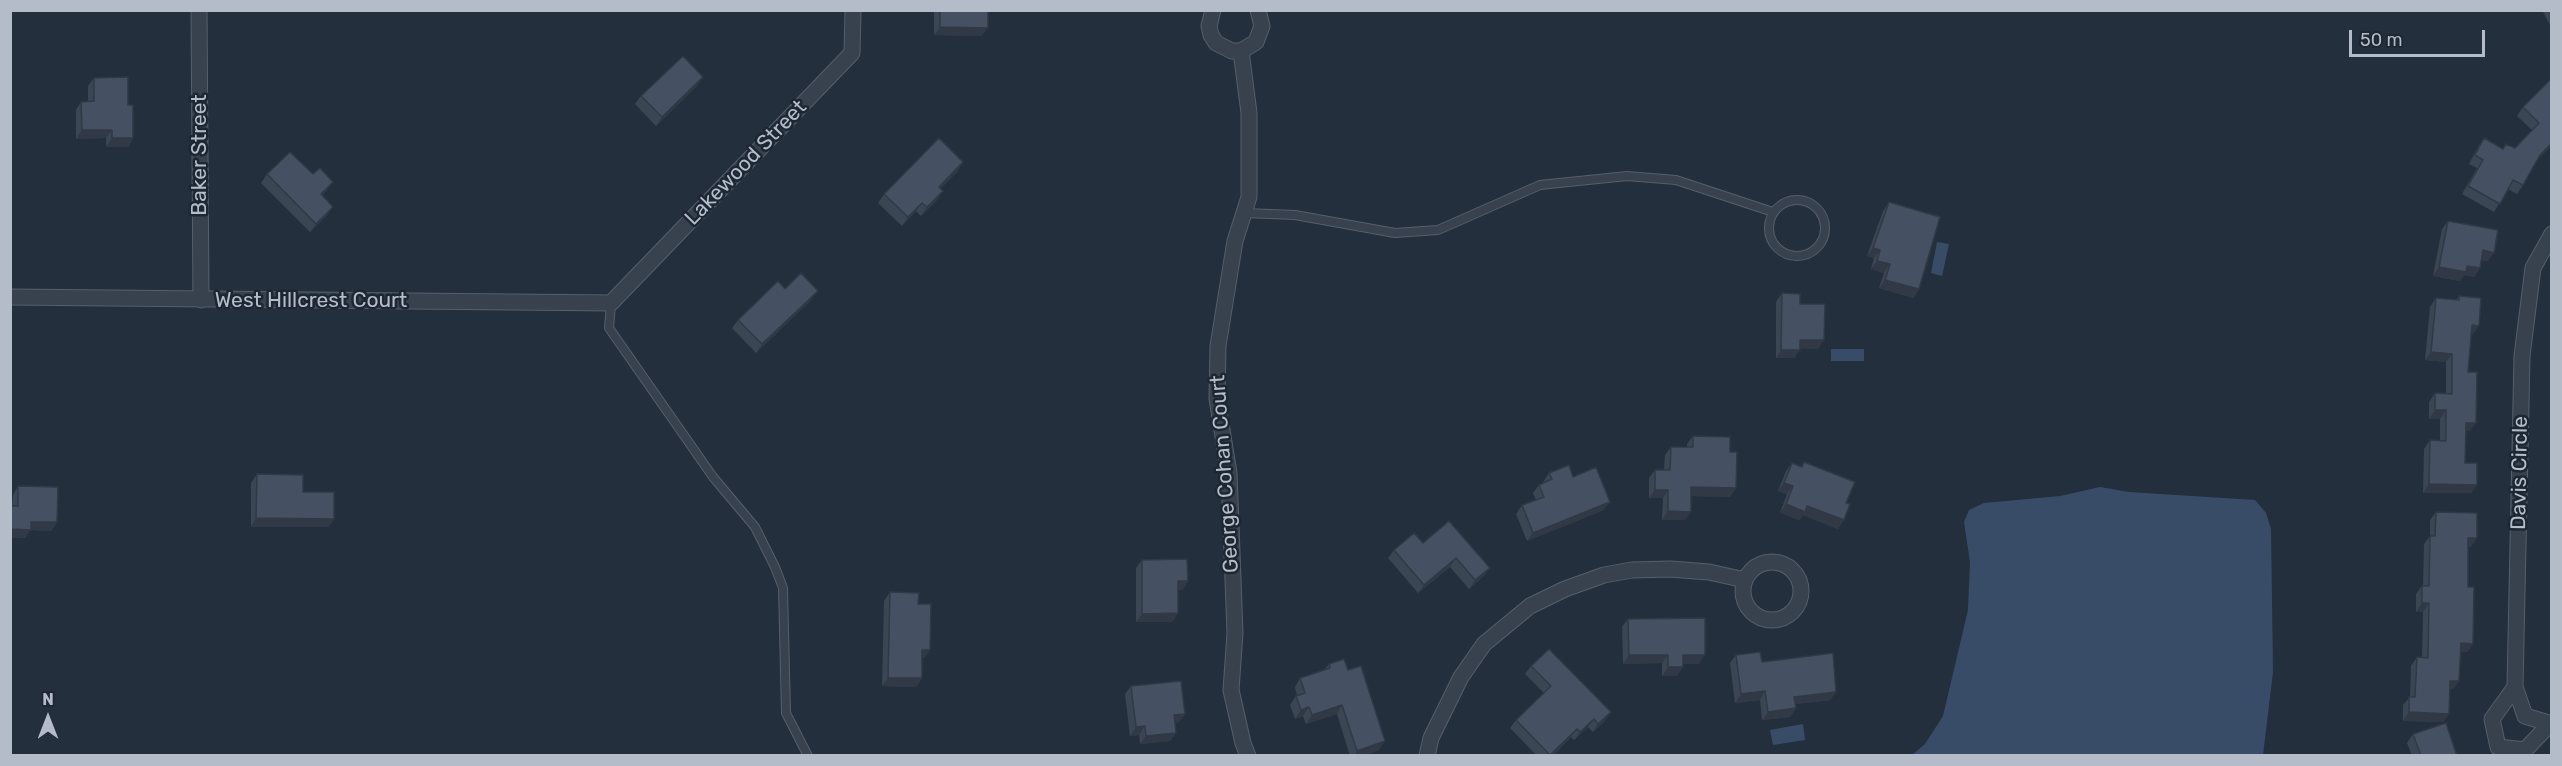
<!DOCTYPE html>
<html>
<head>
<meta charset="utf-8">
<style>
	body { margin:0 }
	#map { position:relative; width:2562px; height:766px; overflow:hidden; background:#242f3e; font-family:Rubik,sans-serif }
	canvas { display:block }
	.frame { position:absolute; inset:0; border:12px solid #b4bcc9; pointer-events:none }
	.north { position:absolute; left:18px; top:688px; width:60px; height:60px; -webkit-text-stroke:4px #1d2633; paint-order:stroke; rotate:0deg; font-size:16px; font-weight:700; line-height:24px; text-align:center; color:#b4bcc9 }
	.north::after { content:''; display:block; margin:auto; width:21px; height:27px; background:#b4bcc9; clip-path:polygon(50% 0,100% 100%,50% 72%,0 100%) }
	.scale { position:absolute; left:2349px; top:30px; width:136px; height:27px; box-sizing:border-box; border:3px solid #b4bcc9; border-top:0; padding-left:8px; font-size:18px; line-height:21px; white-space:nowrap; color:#b4bcc9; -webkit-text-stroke:4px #1d2633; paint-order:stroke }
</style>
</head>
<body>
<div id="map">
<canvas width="2562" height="766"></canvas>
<div class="frame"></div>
<div class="north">N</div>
<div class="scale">50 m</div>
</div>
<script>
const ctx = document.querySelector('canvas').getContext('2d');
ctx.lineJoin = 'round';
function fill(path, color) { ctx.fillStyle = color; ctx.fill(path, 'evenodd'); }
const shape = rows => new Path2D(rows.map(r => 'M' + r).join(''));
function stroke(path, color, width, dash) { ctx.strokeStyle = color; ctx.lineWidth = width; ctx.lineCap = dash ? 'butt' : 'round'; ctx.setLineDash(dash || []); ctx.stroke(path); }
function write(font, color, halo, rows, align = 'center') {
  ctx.font = font + ' Rubik,sans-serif'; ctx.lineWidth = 5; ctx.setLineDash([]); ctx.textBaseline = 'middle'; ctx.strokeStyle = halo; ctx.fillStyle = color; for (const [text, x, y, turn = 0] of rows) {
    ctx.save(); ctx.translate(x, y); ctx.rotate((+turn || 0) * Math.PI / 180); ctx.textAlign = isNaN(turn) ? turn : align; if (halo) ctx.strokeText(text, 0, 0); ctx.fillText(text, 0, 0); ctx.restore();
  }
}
const water = shape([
	[1937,242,1949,244,1942,276,1931,273],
	[1831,349,1864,349,1864,361,1831,361],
	[2100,487,2129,492,2255,500,2266,513,2271,529,2273,672,2263,755,1912,755,1925,744,1943,716,1968,610,1970,562,1964,522,1969,510,1984,503,2060,496],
	[1803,724,1805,740,1773,745,1770,730]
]);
const lane = shape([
	'1769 228a28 28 0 1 1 56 0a28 28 0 1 1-56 0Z',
	[1244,213,1295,215,1395,233,1438,230,1540,185,1627,176,1676,180,1773,212],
	[611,303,609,328,713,477,755,527,775,567,783,588,786,713,808,756]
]);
const street = shape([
	[199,10,201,300],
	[1213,10,1209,26,1211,35,1216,43,1232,51,1241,51,1256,42,1262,26,1258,10],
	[1241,51,1249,113,1249,197,1235,241,1218,346,1217,399,1229,473,1235,633,1231,690,1243,743,1248,756],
	[2552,234,2533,268,2522,356,2515,687,2525,716,2552,724],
	[10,297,611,303,852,53,853,10],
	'1743 591a29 29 0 1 1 58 0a29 29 0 1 1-58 0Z',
	[2515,687,2492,719,2498,747,2525,750,2550,724],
	[1427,756,1431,738,1461,677,1484,644,1530,606,1565,589,1604,575,1632,570,1670,569,1709,572,1745,580]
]);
const wall = shape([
	[934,10,997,10,996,12,988,12,982,36,934,35],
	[2542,10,2552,10,2552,26,2551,27],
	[94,78,128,105,133,138,128,147,106,147,106,138,76,139,76,110,81,102,88,102,88,86],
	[2552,78,2552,145,2537,160,2523,185,2517,194,2508,189,2494,212,2462,194,2477,168,2469,164,2478,147,2484,138,2503,149,2506,144,2515,148,2532,130,2517,116,2523,107],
	[697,86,656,126,635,104,641,96],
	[958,171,940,189,937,200,921,216,916,211,902,226,878,203,884,194],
	[267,174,327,190,322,195,327,215,310,232,261,183],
	[1889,202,1919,289,1913,298,1879,288,1884,273,1871,269,1874,258,1867,256,1883,211],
	[2448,221,2488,261,2481,260,2480,268,2474,277,2464,275,2460,281,2433,276,2442,229],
	[785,289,812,299,756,353,732,328,738,320],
	[1782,293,1818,349,1800,348,1794,358,1776,358,1776,302],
	[2459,296,2473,334,2471,334,2468,372,2470,431,2466,431,2465,463,2477,485,2471,493,2423,493,2424,449,2430,440,2440,441,2440,419,2429,419,2429,402,2435,393,2446,393,2446,362,2425,360,2430,307,2436,298,2456,300],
	[1693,436,1730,497,1691,496,1685,520,1662,520,1663,498,1649,498,1649,478,1655,470,1664,470,1665,455,1671,447,1687,447,1687,444],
	[1804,462,1846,503,1838,529,1803,515,1799,520,1780,513,1787,494,1778,491,1786,471,1792,463,1801,467],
	[1549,473,1573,477,1604,510,1527,541,1516,514,1522,505,1536,500,1533,493,1539,485,1544,483,1543,482],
	[257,474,303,492,334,519,328,527,251,527,251,483],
	[18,486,57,522,51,531,30,530,25,538,10,538,10,506,12,506,13,495],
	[2436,512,2471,547,2468,547,2468,587,2473,644,2467,652,2460,652,2459,681,2453,689,2450,689,2449,714,2443,722,2403,721,2403,705,2410,697,2411,666,2417,657,2422,658,2423,612,2416,612,2416,594,2422,586,2423,586,2424,544,2430,536,2430,520],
	[1449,521,1484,576,1469,589,1450,567,1418,593,1388,558,1394,550,1423,543],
	[1142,560,1188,581,1182,590,1178,590,1178,613,1172,622,1136,622,1136,568],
	[890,592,918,604,930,650,924,658,922,658,922,678,916,687,882,686,884,601],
	[1628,619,1699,664,1683,664,1677,676,1662,676,1662,663,1623,664,1622,627],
	[1736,655,1762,662,1836,692,1830,700,1795,704,1796,708,1790,717,1762,720,1760,700,1735,703,1730,663],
	[1329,664,1348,670,1379,750,1362,756,1350,756,1337,714,1306,724,1303,716,1295,719,1290,705,1296,696,1297,696,1295,687,1300,678,1324,670],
	[1531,666,1605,721,1593,732,1588,727,1574,740,1571,737,1553,756,1537,756,1510,728,1516,720,1544,693,1525,674],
	[1131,686,1185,714,1179,722,1175,723,1176,733,1170,741,1140,744,1139,735,1130,736,1125,694],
	[2413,734,2457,756,2412,756,2407,743]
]);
const shadedWall = shape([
	[984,10,997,10,996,12,983,12],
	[940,27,988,28,982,36,934,35],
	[703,77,697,86,656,126,662,117],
	[82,130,112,130,106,138,76,139],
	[112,138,133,138,128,147,106,147],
	[2552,143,2552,145,2534,163,2540,155],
	[963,162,958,171,933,196,939,187],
	[333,182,327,190,315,203,321,194],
	[943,191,937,200,921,216,927,207],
	[922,203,916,211,902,226,908,217],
	[333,207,327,215,310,232,316,224],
	[1873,248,1880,250,1874,258,1867,256],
	[2483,250,2494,253,2488,261,2477,259],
	[1877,261,1890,264,1884,273,1871,269],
	[2467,266,2480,268,2474,277,2464,275,2460,281,2433,276,2439,267],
	[1885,280,1919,289,1913,298,1879,288],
	[818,291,812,299,756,353,762,344],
	[2472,325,2479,326,2473,334,2466,334],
	[1800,340,1824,340,1818,349,1794,348],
	[1781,350,1800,350,1794,358,1776,358],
	[2431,352,2452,354,2446,362,2425,360],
	[2435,410,2446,410,2440,419,2429,419],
	[2466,423,2476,423,2470,431,2460,431],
	[1784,483,1793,486,1787,494,1778,491],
	[2429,484,2477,485,2471,493,2423,493],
	[1691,487,1736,488,1730,497,1685,496],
	[1655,490,1668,490,1663,498,1649,498],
	[1610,502,1604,510,1527,541,1533,533],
	[1786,504,1807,506,1844,520,1838,529,1803,515,1799,520,1780,513],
	[1668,511,1691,512,1685,520,1662,520],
	[256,518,334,519,328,527,251,527],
	[31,522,57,522,51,531,30,530,25,538,10,538,10,529],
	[2468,538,2477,538,2471,547,2462,547],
	[1456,558,1450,567,1418,593,1424,585],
	[1490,568,1484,576,1469,589,1475,580],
	[1178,581,1188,581,1182,590,1172,590],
	[2422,603,2429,603,2423,612,2416,612],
	[1178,613,1172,622,1136,622,1142,614],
	[2461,643,2473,644,2467,652,2455,652],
	[922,650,930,650,924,658,916,658],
	[1629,655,1668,655,1662,663,1623,664],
	[1683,655,1705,655,1699,664,1677,664],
	[1668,667,1683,667,1677,676,1662,676],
	[888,678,922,678,916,687,882,686],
	[2450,681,2459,681,2453,689,2444,689],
	[1765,691,1760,700,1735,703,1741,694],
	[1836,692,1830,700,1788,705,1794,697],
	[1342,705,1337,714,1306,724,1312,715],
	[1309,707,1303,716,1295,719,1301,710],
	[1796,708,1790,717,1762,720,1768,712],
	[1611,712,1605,721,1593,732,1598,724],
	[2409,712,2449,714,2443,722,2403,721],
	[1185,714,1179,722,1168,723,1174,715],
	[1594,719,1588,727,1574,740,1580,732],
	[1145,726,1139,735,1130,736,1136,727],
	[1577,729,1571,737,1553,756,1550,756],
	[1176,733,1170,741,1140,744,1146,736],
	[1385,741,1379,750,1362,756,1354,756,1357,751]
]);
const building = shape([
	[940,10,988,10,988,28,940,27,940,10],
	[683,56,703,77,662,117,641,96,683,56],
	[128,77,128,105,133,105,133,138,112,138,112,130,82,130,81,102,94,101,94,78,128,77],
	[2552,78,2552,143,2540,155,2523,185,2513,180,2500,204,2468,186,2483,160,2475,155,2484,138,2503,149,2506,144,2515,148,2539,123,2523,107,2552,78],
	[939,138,963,162,939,187,943,191,927,207,922,203,908,217,884,194,939,138],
	[290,152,313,174,320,168,333,182,321,194,333,207,316,224,267,174,290,152],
	[1889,202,1940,217,1919,289,1885,280,1890,264,1877,261,1880,250,1873,248,1889,202],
	[2448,221,2498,230,2494,253,2483,250,2480,268,2467,266,2466,272,2439,267,2448,221],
	[801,273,818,291,762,344,738,320,778,281,785,289,801,273],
	[1782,293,1800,294,1800,304,1825,304,1824,340,1800,340,1800,350,1781,350,1782,293],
	[2459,296,2481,298,2479,326,2472,325,2468,372,2477,372,2476,423,2466,423,2465,463,2477,463,2477,485,2429,484,2430,440,2446,441,2446,410,2435,410,2435,393,2452,394,2452,354,2431,352,2436,298,2459,300,2459,296],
	[1693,436,1730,437,1730,452,1737,452,1736,488,1691,487,1691,512,1668,511,1668,490,1655,490,1655,470,1670,470,1671,447,1693,447,1693,436],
	[1804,462,1855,482,1846,503,1850,504,1844,520,1807,506,1805,512,1786,504,1793,486,1784,483,1792,463,1802,467,1804,462],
	[1569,465,1573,477,1596,467,1610,502,1533,533,1522,505,1544,497,1539,485,1552,479,1549,473,1569,465],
	[257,474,303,475,303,492,334,492,334,519,256,518,257,474],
	[18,486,58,487,57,522,31,522,31,530,10,529,10,506,18,506,18,486],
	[2436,512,2477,513,2477,538,2468,538,2468,587,2474,587,2473,644,2461,643,2459,681,2450,681,2449,714,2409,712,2409,697,2415,697,2417,657,2428,658,2429,603,2422,603,2422,586,2429,586,2430,536,2435,536,2436,512],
	[1449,521,1490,568,1475,580,1456,558,1424,585,1394,550,1414,533,1423,543,1449,521],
	[1187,559,1188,581,1178,581,1178,613,1142,614,1142,560,1187,559],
	[890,592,919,593,918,604,931,604,930,650,922,650,922,678,888,678,890,592],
	[1705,618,1705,655,1683,655,1683,667,1668,667,1668,655,1629,655,1628,619,1705,618],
	[1549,649,1611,712,1598,724,1594,719,1580,732,1577,729,1550,755,1516,720,1551,686,1531,666,1549,649],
	[1760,652,1762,662,1833,653,1836,692,1794,697,1796,708,1768,712,1765,691,1741,694,1736,655,1760,652],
	[1344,659,1348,670,1361,666,1385,741,1357,751,1342,705,1312,715,1309,707,1301,710,1296,696,1305,693,1300,678,1330,668,1329,664,1344,659],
	[1181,681,1185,714,1174,715,1176,733,1146,736,1145,726,1136,727,1131,686,1181,681],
	[2446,723,2457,756,2421,756,2413,734,2446,723]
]);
const streetNames = [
	["Baker Street",200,155,-90],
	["Lakewood Street",746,163,-46],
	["West Hillcrest Court",311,301],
	["Davis Circle",2520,473,-89],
	["George Cohan Court",1225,474,-94]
];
fill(water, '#394c67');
stroke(lane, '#565f6c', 10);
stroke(street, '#565f6c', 17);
stroke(lane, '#38414e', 8);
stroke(street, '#38414e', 15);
fill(wall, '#3b4654');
fill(shadedWall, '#303945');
fill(building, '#455162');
stroke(building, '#303945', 1.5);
write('21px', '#b4bcc9', '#1d2633', streetNames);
</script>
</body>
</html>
